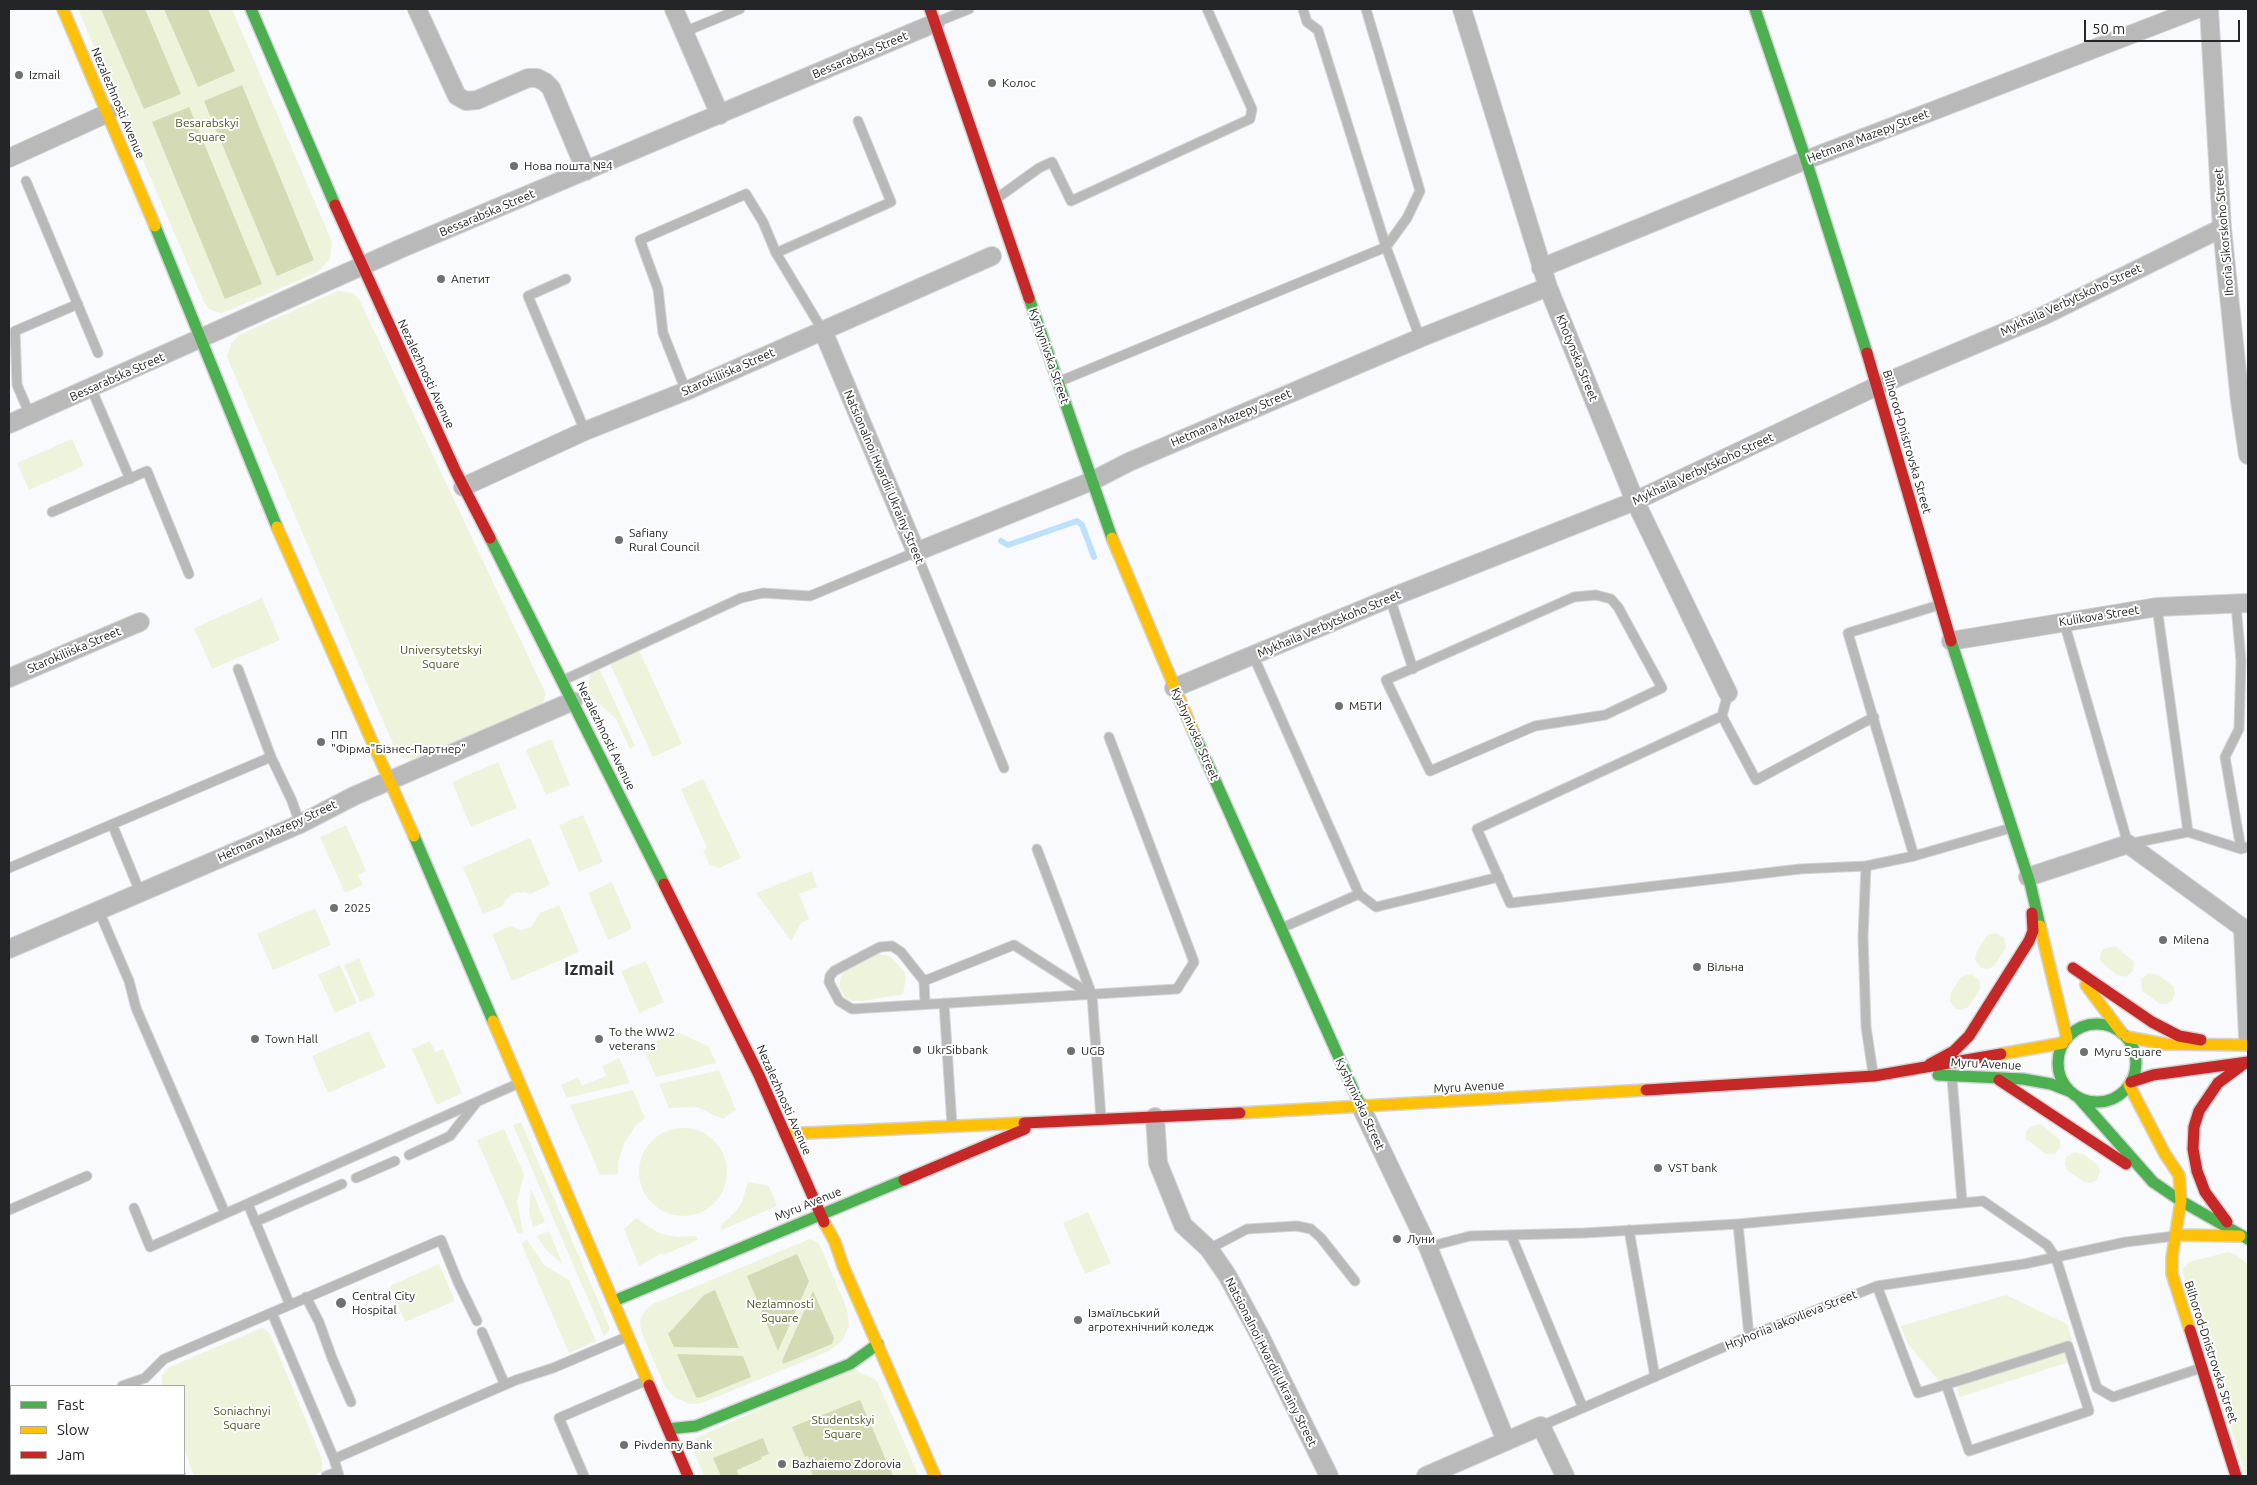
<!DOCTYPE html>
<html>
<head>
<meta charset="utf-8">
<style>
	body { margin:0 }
	#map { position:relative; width:2257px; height:1485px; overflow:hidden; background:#f9fafd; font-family:Ubuntu,sans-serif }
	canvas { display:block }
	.frame { position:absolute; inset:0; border:10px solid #242526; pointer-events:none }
	.legend { position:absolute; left:10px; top:1385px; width:175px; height:90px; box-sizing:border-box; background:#fff; border:1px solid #a7a8a8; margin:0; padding:6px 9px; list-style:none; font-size:15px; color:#242526 }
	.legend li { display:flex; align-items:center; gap:10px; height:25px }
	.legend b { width:25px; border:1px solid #a7a8a8 }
	.scale { position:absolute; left:2084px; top:20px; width:156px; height:22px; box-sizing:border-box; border:2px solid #242526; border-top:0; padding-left:6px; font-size:15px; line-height:18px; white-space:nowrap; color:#242526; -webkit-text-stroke:4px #fff; paint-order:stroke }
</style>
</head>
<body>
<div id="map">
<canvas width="2257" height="1485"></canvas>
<div class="frame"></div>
<ul class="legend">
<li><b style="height:6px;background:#4caf50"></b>Fast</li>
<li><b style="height:6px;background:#ffc107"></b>Slow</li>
<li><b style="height:6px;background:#c62828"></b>Jam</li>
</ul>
<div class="scale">50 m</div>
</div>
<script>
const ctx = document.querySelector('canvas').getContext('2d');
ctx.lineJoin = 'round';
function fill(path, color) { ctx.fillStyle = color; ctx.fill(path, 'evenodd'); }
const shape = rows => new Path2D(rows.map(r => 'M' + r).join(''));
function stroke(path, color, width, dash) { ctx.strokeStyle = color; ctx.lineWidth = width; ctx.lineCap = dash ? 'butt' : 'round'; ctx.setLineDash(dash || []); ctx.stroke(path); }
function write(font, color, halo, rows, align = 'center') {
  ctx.font = font + ' Ubuntu,sans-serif'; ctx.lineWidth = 4; ctx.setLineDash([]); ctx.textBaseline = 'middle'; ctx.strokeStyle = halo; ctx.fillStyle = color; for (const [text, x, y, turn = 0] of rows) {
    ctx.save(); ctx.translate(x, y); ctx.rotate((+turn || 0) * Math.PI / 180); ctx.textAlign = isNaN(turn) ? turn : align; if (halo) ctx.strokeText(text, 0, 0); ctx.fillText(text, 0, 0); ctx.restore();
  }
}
const green = shape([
	[78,9,232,9,332,242,330,259,318,272,225,312,221,313,209,309,204,302],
	[338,291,353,293,359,299,546,694,542,704,412,760,402,758,396,751,227,357,231,344,239,335],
	[72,439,84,466,29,490,17,463],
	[262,598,280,640,212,669,194,628],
	[639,650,682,744,653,757,610,664],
	[599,668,635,746,630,749,616,719,593,698,588,687,590,674],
	[551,739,570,785,546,795,526,750],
	[498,762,517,808,471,827,452,782],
	[703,779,741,858,719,868,709,864,703,850,707,848,681,789],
	[583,815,603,862,579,872,559,825],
	[346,825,366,871,358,875,363,885,345,893,320,837],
	[530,838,550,885,530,894,525,892,514,893,505,900,503,906,483,914,463,867],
	[812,871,817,887,799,894,809,919,801,923,791,941,756,893],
	[612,882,632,929,608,940,588,893],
	[559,905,579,952,512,981,492,934,510,926,521,930,531,927,540,913],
	[315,908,331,945,273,970,257,934],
	[1996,933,2004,938,2006,948,1994,966,1988,969,1981,968,1975,960,1977,951,1987,935],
	[2115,946,2134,962,2133,971,2126,977,2117,975,2100,961,2100,955,2103,949],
	[879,954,890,956,904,971,906,977,903,994,863,1001,853,1001,846,998,839,988,841,976,846,971],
	[359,958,375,996,360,1002,344,965],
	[646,961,664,1002,639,1013,621,971],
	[340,965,357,1003,335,1013,318,975],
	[2149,973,2158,975,2173,986,2175,992,2172,1001,2166,1004,2160,1004,2142,991,2141,979],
	[1971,974,1979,980,1980,989,1968,1007,1962,1010,1956,1009,1950,1001,1951,992,1961,977],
	[369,1031,386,1067,328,1093,312,1056],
	[677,1032,708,1046,716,1063,656,1077,643,1047],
	[430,1041,435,1052,443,1049,462,1093,437,1105,412,1049],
	[619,1058,630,1083,567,1098,561,1085,578,1077,582,1086,606,1076,602,1066],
	[719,1070,736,1110,723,1119,697,1107,669,1108,659,1084],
	[633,1090,645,1118,636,1125,624,1143,618,1163,618,1174,600,1175,570,1105],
	[521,1122,609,1326,609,1331,604,1336,513,1125],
	[2041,1124,2060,1140,2061,1146,2055,1154,2045,1154,2026,1139,2026,1132,2029,1127],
	'639 1172a44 44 0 1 1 88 0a44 44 0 1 1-88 0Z',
	[504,1129,524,1174,517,1202,523,1232,518,1234,477,1140],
	[2074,1152,2083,1154,2098,1165,2100,1171,2097,1180,2091,1183,2084,1182,2067,1170,2065,1164,2066,1157],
	[748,1182,769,1186,777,1206,722,1230,720,1226,736,1211,742,1202],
	[531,1188,545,1222,533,1227,529,1211],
	[1088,1212,1111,1263,1085,1274,1063,1223],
	[636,1218,659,1233,677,1237,696,1236,698,1240,663,1255,662,1253,639,1266,624,1229],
	[549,1231,563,1265,546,1250,537,1236],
	[810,1239,819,1243,847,1309,849,1326,842,1341,829,1351,702,1403,690,1404,674,1397,665,1387,641,1331,640,1320,645,1310,653,1304],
	[527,1240,544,1265,569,1280,596,1341,569,1353,521,1243],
	[2228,1252,2235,1254,2248,1264,2248,1476,2246,1476,2182,1269,2189,1262],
	[439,1264,455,1301,405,1322,390,1286],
	[2006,1295,2067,1324,2078,1359,1960,1397,1953,1378,1940,1382,1907,1343,1901,1326],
	[262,1328,265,1329,270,1334,322,1459,322,1471,314,1476,194,1476,184,1448,184,1386,162,1386,162,1375,169,1367],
	[853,1367,862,1374,874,1378,878,1383,919,1476,704,1476,692,1447,696,1438]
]);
const forest = shape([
	[101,9,145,9,181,94,144,109],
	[164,9,208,9,235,71,198,87],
	[242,85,314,260,277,276,204,101],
	[189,107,262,284,225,299,152,122],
	[797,1254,809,1281,778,1351,747,1276],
	[715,1290,739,1348,674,1347,668,1334,704,1295],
	[813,1291,834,1338,832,1344,783,1364,782,1361],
	[677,1354,743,1356,751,1377,699,1398,696,1397],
	[860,1400,893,1476,813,1476,809,1466,812,1465,808,1456,805,1457,792,1427],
	[763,1438,769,1454,761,1457,762,1459,737,1470,739,1476,721,1476,713,1458]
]);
const stream = shape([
	[1001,541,1008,545,1077,521,1082,525,1094,557]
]);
const lane = shape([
	[1303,9,1307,22,1318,30,1386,247,1420,338],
	[937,22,969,9],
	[684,32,740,9],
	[26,181,98,353],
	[996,199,1039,168,1052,162,1071,201,1250,119,1252,109,1207,9],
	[776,253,891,202,858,121],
	[566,279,528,296,585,431],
	[1058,382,1386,247,1407,218,1420,191,1366,9],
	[91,388,130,479],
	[686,391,663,333,658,289,640,240,746,194,763,222,776,253,823,331],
	[30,415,17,385,15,331,78,304],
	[52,512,147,471,189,574],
	[1596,595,1611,599,1618,607,1662,688,1605,715,1535,726,1430,771,1386,680,1574,597,1596,595],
	[1390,598,1413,669],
	[1939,605,1848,633,1914,856,2011,828],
	[2236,605,2241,661,2239,729,2225,757,2241,849],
	[2157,607,2188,832],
	[2064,622,2128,844,2188,832,2241,849,2248,847],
	[1253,655,1359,894,1376,907,1499,877],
	[238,669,271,757,292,801,300,824],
	[566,679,741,598,763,593,810,596,916,552,1004,768],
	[1728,693,1722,716,1756,780,1874,717],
	[1722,716,1477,829,1510,903,1800,869,1866,866,1914,856],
	[112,824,140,892],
	[1037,849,1092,995,1101,1118],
	[1866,866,1863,937,1866,1027,1873,1073],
	[9,868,271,757],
	[99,911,129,981,136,1008,225,1213],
	[1284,927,1359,894],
	[924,981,1014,945,1092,995],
	[944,1003,952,1125],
	[925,1004,924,981,901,952,892,946,880,947,834,971,830,976,829,982,839,1001,852,1009,1177,989,1194,962,1109,737],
	[1952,1078,1962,1202],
	[409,1155,450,1136,476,1103],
	[356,1178,395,1161],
	[248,1204,290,1305],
	[134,1208,150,1247,517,1084],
	[9,1210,87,1176],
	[255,1222,342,1184],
	[1738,1224,1749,1336],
	[1629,1230,1655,1377],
	[1511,1235,1583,1408],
	[1428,1247,1470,1236,1584,1233,1738,1224,1983,1201,2047,1245,2056,1258,2097,1388,2113,1397,2201,1368],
	[1209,1249,1247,1229,1297,1226,1311,1229,1321,1238,1355,1281],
	[1877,1286,1918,1393,1971,1377,2056,1350,2068,1346,2089,1411,1969,1451,1946,1384],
	[306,1297,319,1322,332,1358,351,1402],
	[272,1313,334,1459,339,1476],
	[482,1332,505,1385],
	[122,1386,145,1378,164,1359,441,1240,458,1282,477,1321],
	[1541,1426,1749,1336,1877,1286,2024,1264,2126,1242,2175,1236],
	[9,1428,11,1427],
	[334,1459,516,1380,553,1368,624,1338],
	[87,1474,88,1476],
	[180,1474,181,1476],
	[326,1476,337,1472],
	[584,1476,559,1418,645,1381]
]);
const street = shape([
	[417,9,457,96,466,101,477,100,528,78,537,78,545,82,551,88,586,171],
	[674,9,720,115],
	[1462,9,1548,287,1635,501,1728,693],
	[2209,9,2222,228,2240,401,2248,455],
	[9,158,108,113],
	[1541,268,1806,160,2197,9],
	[823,331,916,552,1092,481,1129,462,1420,338,1548,287],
	[9,424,402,248,935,23],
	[463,487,585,431,686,391,992,256],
	[1951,641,2157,607,2248,603],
	[9,678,140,622],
	[1174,688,1390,598,1635,501,1877,386,2045,315,2222,228],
	[2028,877,2128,844,2243,928,2248,1037],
	[9,949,300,824,354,796,573,701],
	[1361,1107,1428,1247,1506,1441],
	[1155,1117,1158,1163,1183,1225,1209,1249,1227,1275,1259,1334,1329,1476],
	[9,1462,11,1468],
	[1426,1476,1541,1426,1565,1476]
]);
const fast = shape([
	[251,9,335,205],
	[1755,9,1806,160,1867,353],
	[155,226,277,527],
	[1029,298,1112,538],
	[490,538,664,884],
	[1951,641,2030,883,2040,926],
	[1193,731,1361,1107],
	[414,836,493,1021],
	'2058 1063a39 39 0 1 1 78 0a39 39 0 1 1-78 0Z',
	[1938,1075,2023,1079,2051,1084,2069,1091],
	[2078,1097,2153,1182,2181,1201,2248,1239],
	[614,1301,904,1180],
	[668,1429,696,1426,850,1364,878,1344]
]);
const slow = shape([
	[63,9,155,226],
	[277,527,414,836],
	[1112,538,1193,731],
	[2040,926,2067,1038],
	[2086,985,2122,1033],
	[493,1021,649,1385],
	[2127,1037,2165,1044,2248,1045],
	[2001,1054,2063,1043],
	[2129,1085,2165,1154,2179,1175,2181,1201,2172,1257,2172,1274,2190,1330],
	[1240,1113,1646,1090],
	[785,1134,1024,1123],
	[824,1222,835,1242,843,1266,935,1476],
	[2177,1235,2240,1236]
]);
const jam = shape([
	[930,9,1029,298],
	[335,205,456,472,490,538],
	[1867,353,1951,641],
	[664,884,759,1075,824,1222],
	[2073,968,2152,1022,2179,1036,2201,1040],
	[1930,1064,1954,1051,1969,1036,2029,941,2033,931,2032,913],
	[1999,1080,2126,1164],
	[2131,1082,2153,1075,2248,1062],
	[1646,1090,1874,1076,2001,1054],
	[1024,1123,1240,1113],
	[904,1180,1025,1129],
	[2227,1222,2205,1192,2197,1171,2193,1149,2194,1127,2199,1111,2218,1083,2245,1063],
	[2190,1330,2236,1476],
	[649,1385,688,1476]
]);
const markers = [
	[19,75,5,"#6f7071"],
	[992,83,5,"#6f7071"],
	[514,166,5,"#6f7071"],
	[441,279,5,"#6f7071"],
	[619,540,5,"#6f7071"],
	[1339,706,5,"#6f7071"],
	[321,742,5,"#6f7071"],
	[334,908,5,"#6f7071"],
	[2163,940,5,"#6f7071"],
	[1697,967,5,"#6f7071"],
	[255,1039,5,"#6f7071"],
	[599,1039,5,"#6f7071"],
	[917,1050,5,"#6f7071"],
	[1071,1051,5,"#6f7071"],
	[2084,1052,5,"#6f7071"],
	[1658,1168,5,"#6f7071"],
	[1397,1239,5,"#6f7071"],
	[341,1303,6,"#6f7071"],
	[1078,1320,5,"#6f7071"],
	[624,1445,5,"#6f7071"],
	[782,1464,5,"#6f7071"]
];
const streetNames = [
	["Bessarabska Street",860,55,-23],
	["Nezalezhnosti Avenue",118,103,67],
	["Hetmana Mazepy Street",1868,136,-21],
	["Bessarabska Street",487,213,-23],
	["Ihoria Sikorskoho Street",2224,232,-95],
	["Mykhaila Verbytskoho Street",2071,300,-25],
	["Kyshynivska Street",1049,356,71],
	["Khotynska Street",1577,358,68],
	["Starokiliiska Street",728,372,-24],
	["Nezalezhnosti Avenue",426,374,65],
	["Bessarabska Street",117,377,-24],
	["Hetmana Mazepy Street",1231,418,-23],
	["Bilhorod-Dnistrovska Street",1907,442,74],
	["Mykhaila Verbytskoho Street",1703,469,-25],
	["Natsionalnoi Hvardii Ukrainy Street",884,477,67],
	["Kulikova Street",2099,616,-9],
	["Mykhaila Verbytskoho Street",1329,624,-23],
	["Starokiliiska Street",74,650,-23],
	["Kyshynivska Street",1195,734,66],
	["Nezalezhnosti Avenue",606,736,64],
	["Hetmana Mazepy Street",277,831,-25],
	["Myru Avenue",1986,1064,3],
	["Myru Avenue",1469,1087,-3],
	["Nezalezhnosti Avenue",784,1100,66],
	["Kyshynivska Street",1360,1104,65],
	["Myru Avenue",808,1204,-22],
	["Hryhoriia Iakovlieva Street",1791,1320,-22],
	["Bilhorod-Dnistrovska Street",2211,1352,72],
	["Natsionalnoi Hvardii Ukrainy Street",1271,1362,63]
];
const poiNames = [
	["Izmail",29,75],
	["Колос",1002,83],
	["Нова пошта №4",524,166],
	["Апетит",451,279],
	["Safiany",629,533],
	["Rural Council",629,547],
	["МБТИ",1349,706],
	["ПП",331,735],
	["\"Фірма\"Бізнес-Партнер\"",331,749],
	["2025",344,908],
	["Milena",2173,940],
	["Вільна",1707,967],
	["To the WW2",609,1032],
	["veterans",609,1046],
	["Town Hall",265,1039],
	["UkrSibbank",927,1050],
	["UGB",1081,1051],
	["Myru Square",2094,1052],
	["VST bank",1668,1168],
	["Луни",1407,1239],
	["Central City",352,1296],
	["Hospital",352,1310],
	["Ізмаїльський",1088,1313],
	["агротехнічний коледж",1088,1327],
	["Pivdenny Bank",634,1445],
	["Bazhaiemo Zdorovia",792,1464]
];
const parkNames = [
	["Besarabskyi",207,123],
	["Square",207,137],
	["Universytetskyi",441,650],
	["Square",441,664],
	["Nezlamnosti",780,1304],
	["Square",780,1318],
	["Soniachnyi",242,1411],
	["Square",242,1425],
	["Studentskyi",843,1420],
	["Square",843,1434]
];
const districtNames = [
	["Izmail",589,969]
];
fill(green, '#eef3dc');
fill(forest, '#d4dab4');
stroke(stream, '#bde1fc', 6);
stroke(lane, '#d3d4d5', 11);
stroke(street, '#d3d4d5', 20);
stroke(fast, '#d3d4d5', 14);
stroke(slow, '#d3d4d5', 14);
stroke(jam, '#d3d4d5', 14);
stroke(lane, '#b9b9b9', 9);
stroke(street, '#b9b9b9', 18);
stroke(fast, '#4caf50', 11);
stroke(slow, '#ffc107', 11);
stroke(jam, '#c62828', 11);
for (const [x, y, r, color] of markers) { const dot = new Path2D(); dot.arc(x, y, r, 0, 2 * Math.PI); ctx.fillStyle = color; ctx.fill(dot); stroke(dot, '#fff', 2); }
write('12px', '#242526', '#fff', streetNames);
write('12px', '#242526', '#fff', poiNames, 'left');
write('12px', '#4e5420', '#fff', parkNames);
write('bold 18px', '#303235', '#fff', districtNames);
</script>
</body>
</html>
